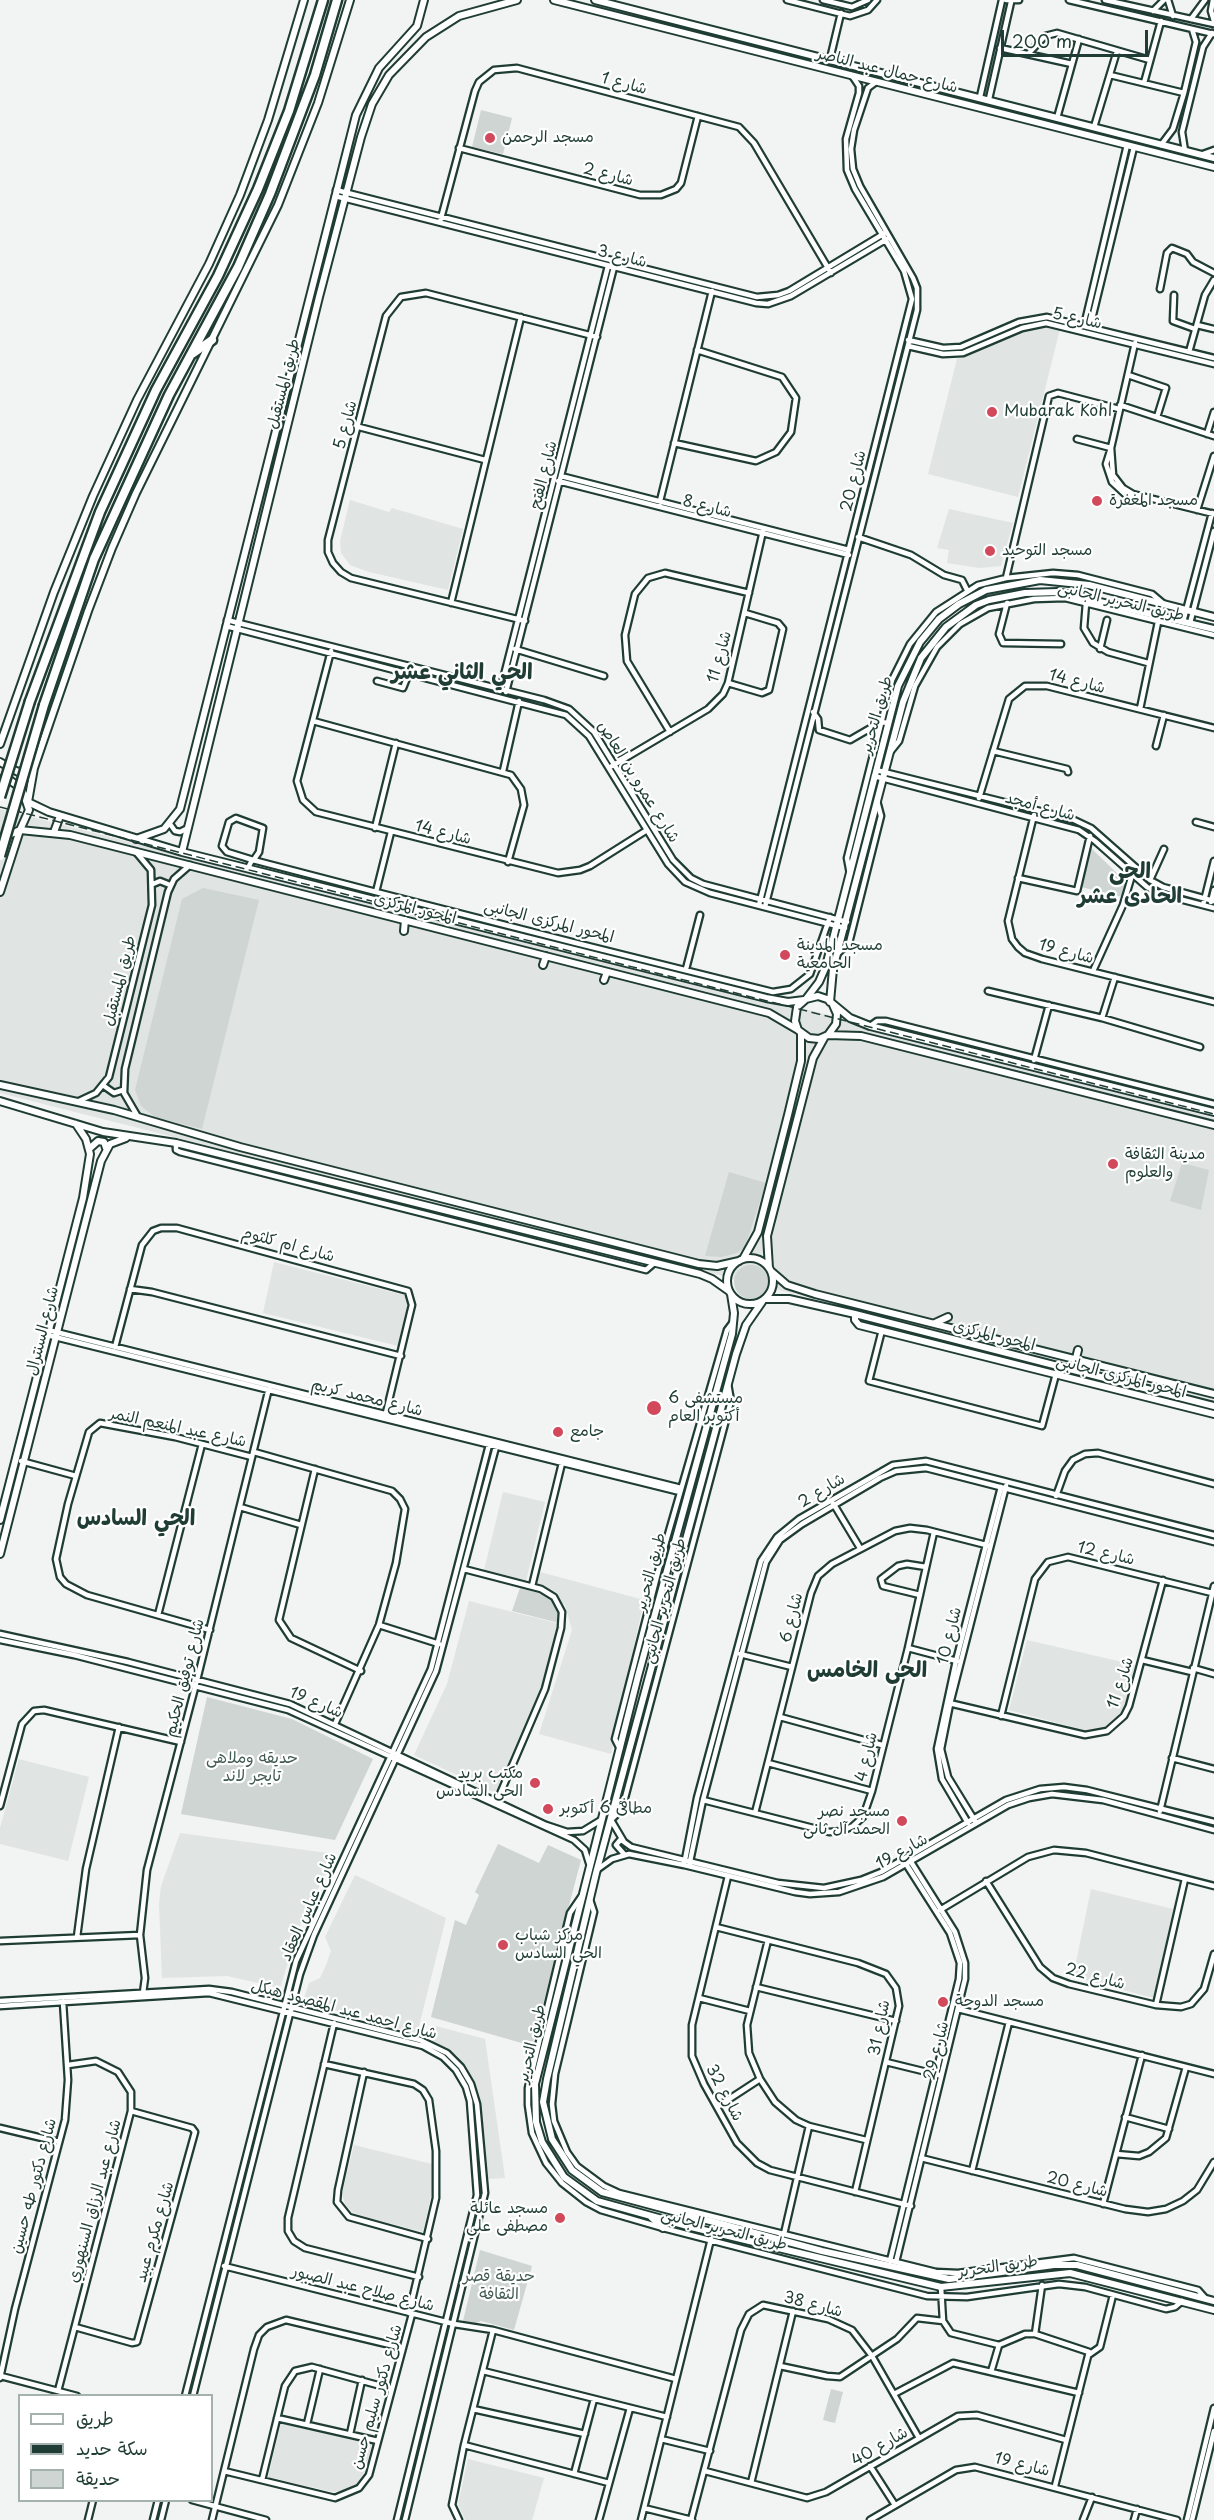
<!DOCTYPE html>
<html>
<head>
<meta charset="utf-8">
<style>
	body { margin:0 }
	#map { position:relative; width:1214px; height:2520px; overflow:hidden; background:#f2f3f3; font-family:"Playpen Sans","Playpen Sans Arabic",sans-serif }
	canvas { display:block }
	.legend { position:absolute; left:18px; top:2394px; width:195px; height:108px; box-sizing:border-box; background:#fff; border:2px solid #a5b1ae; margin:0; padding:8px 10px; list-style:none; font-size:18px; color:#1f3d34 }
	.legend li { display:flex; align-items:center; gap:12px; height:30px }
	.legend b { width:30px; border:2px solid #a5b1ae }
	.scale { position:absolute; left:1001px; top:30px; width:147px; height:27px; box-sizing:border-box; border:3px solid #1f3d34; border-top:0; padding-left:8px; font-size:18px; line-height:21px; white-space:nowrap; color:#1f3d34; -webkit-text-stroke:4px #fff; paint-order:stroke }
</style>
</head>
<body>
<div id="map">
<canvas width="1214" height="2520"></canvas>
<ul class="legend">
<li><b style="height:8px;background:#fff"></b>طريق</li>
<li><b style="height:8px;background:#1f3d34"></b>سكة حديد</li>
<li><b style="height:16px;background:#ced5d3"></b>حديقة</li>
</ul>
<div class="scale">200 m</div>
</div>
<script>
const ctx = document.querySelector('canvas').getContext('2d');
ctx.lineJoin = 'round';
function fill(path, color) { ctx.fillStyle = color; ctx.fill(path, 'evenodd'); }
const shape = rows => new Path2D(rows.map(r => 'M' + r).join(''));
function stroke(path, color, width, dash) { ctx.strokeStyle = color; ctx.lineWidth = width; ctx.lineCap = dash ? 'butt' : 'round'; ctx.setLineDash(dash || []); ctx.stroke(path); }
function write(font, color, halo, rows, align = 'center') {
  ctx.font = font + ' "Playpen Sans","Playpen Sans Arabic",sans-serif'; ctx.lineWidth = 4.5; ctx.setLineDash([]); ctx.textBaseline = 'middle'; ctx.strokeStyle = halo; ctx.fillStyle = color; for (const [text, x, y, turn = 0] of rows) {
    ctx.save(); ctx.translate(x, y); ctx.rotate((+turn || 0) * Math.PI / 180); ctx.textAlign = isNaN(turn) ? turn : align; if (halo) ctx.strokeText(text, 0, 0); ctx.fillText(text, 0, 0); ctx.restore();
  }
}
const built = shape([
	[1048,325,1060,329,1018,497,928,474,957,359,1032,327],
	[350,500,389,512,392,508,463,529,448,590,369,572,350,565,341,553,340,541],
	[949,509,1013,523,1001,566,979,568,947,563,949,550,937,548],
	[0,809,554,950,817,1012,1214,1118,1214,1400,0,1093],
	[274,1262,404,1295,408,1299,407,1310,398,1346,263,1313],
	[503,1492,545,1502,526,1581,484,1570],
	[540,1572,644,1600,611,1754,539,1734,572,1630,565,1605,536,1583],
	[469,1601,560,1624,545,1688,498,1794,414,1755,447,1684],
	[1027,1640,1135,1665,1125,1705,1117,1719,1105,1728,1088,1731,1009,1710],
	[19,1759,89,1777,68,1861,0,1844,0,1828],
	[180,1833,335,1854,298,1930,280,1988,227,1976,162,1978,159,1904,161,1886],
	[355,1875,446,1918,417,2034,303,2001,309,1983,320,1978,326,1965,331,1951,325,1937],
	[1091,1889,1173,1909,1154,1998,1073,1977],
	[432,2025,485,2039,505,2178,488,2179,481,2118,474,2083,457,2056,430,2041],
	[354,2145,432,2164,433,2187,423,2232,362,2216,352,2212,345,2204,342,2194],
	[281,2423,372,2443,366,2469,358,2482,345,2490,333,2492,268,2477],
	[468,2459,544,2478,532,2520,465,2520,458,2504]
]);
const green = shape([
	[481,110,512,118,503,154,472,147],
	[1090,847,1126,882,1123,897,1081,887],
	[203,888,259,900,202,1129,155,1117,141,1106,135,1090,182,899],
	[1182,1163,1209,1170,1201,1210,1170,1201],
	[729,1172,766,1183,745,1247,737,1253,722,1257,705,1256],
	'734 1282a17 17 0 1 1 34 0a17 17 0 1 1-34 0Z',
	[520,1588,546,1595,556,1604,561,1614,559,1623,512,1611],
	[207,1697,292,1719,373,1759,335,1840,181,1814],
	[498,1844,539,1863,548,1845,581,1860,532,2046,431,2017,455,1920,466,1925,479,1895,475,1892],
	[480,2250,532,2266,514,2330,481,2321,474,2324,463,2321],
	[831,2389,843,2392,835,2423,823,2420]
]);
const street = shape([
	[787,0,850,16,868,10,877,0],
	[823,0,852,7,868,0],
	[1006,0,1019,0],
	[1069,0,1214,34],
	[1105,0,1214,24],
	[1168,0,1173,16],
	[1213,0,1211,11,1214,21],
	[1153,11,1164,0],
	[1191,19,1205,0],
	[1000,48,1072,64],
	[1028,54,1045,36,1057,33,1150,60],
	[830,59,841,13],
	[1110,75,1184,93],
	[1144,83,1161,21],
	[980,97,1002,0],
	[989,99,1011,2],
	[1057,118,1079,39],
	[1094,127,1117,51],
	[1161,145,1173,129,1184,93,1196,42,1192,29],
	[459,148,640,195,661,195,676,189,681,183,698,116],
	[1185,151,1182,132,1203,47,1212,33],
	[1203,154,1214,150],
	[336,190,757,297,778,295,789,291,885,233],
	[335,196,756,303,768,304,791,296,887,239],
	[440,222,475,91,479,82,494,70,517,68,739,127,754,143,831,273],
	[1160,289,1167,253,1172,248,1187,254,1193,262,1214,273],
	[1174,295,1173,321,1195,329],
	[1197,325,1214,329],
	[1084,326,1127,145],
	[1090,327,1134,147],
	[908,340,943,348,961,347,1019,322,1047,317,1214,358],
	[1135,343,1111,448,1113,475,1123,488,1133,494,1214,514],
	[908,346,943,354,963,353,1022,328,1046,323,1214,364],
	[1189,352,1205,295,1214,280],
	[1128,375,1166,388,1157,417],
	[1120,405,1214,436],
	[359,427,485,460],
	[1207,434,1214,412],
	[1077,439,1111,448],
	[674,443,756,461,776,452,791,432,796,398,782,377,697,350],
	[1111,448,1106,464,1112,482,1126,495,1142,498],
	[561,476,849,550],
	[558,481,849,555],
	[659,505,712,291],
	[1197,510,1214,456],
	[858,537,911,555,944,575,962,580,967,590],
	[1006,578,1049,396,1058,393,1119,409],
	[451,603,521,317],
	[1007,603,999,634,1003,643,1061,644],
	[1086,603,1084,628,1093,643,1108,652,1148,663],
	[227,620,544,700,569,709,594,732,673,860,691,878,703,884,847,922],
	[525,621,351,578,341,572,333,563,328,552,328,540,386,316,401,297,426,293,597,337],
	[1183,622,1212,513],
	[1190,623,1214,531],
	[226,626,566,715,589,736,668,864,685,882,710,893,845,928],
	[515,649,604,676],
	[1100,649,1107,620],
	[331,651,297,781,303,800,316,812,558,873,580,870,590,866,647,830],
	[377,681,403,688,409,673],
	[728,683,762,693,769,690,783,629,778,623,745,613],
	[500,691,608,266],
	[506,692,614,267],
	[1140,709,1158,622],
	[813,712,818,719,819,730,850,740,881,722,888,723],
	[313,721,511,775,521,789,524,805,508,862],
	[670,732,627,661,625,635,635,594,648,578,665,573,749,593],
	[1156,746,1164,715],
	[891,751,899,741,915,686,937,647,960,624,988,608,1034,599,1065,598,1214,635],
	[993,751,1067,769,1068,772],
	[612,766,708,709,723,694,728,683,763,531],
	[876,770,1072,819,1091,828,1150,880,1163,887,1214,901],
	[503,771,519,701],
	[874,776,1079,830,1095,841,1147,887,1160,894,1214,908],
	[979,798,1009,699,1025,686,1047,686,1214,728],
	[1034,815,1008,921,1012,939,1018,947,1025,953,1042,959,1214,1002],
	[1196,822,1214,827],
	[170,824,175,831,180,832,188,828],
	[375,828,396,743],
	[248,868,251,862,255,858,259,852,263,828,236,818,229,822,222,846,227,852,253,860,376,892,576,943,773,992,791,989,810,974,830,917],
	[850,874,847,858,892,680,910,644,936,612,978,585,1006,578,1053,573,1078,575,1152,594,1165,605],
	[1018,878,1077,891,1090,836],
	[1150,880,1164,849],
	[153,884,160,881,170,885],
	[376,892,391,832],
	[1211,902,1214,890],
	[759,905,912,299,904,271,855,189,847,170,846,139,859,93,859,86,853,77],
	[1203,905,1214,861],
	[765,907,917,310,917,288,913,278,860,186,853,169,851,149,854,130,868,88,876,82],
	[836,955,849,943,881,816,877,801],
	[686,969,700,915],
	[1093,971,1123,905,1132,875],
	[988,991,1102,1018,1200,1047],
	[1102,1018,1115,977],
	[870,1026,877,1021,886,1021,1214,1104],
	[1034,1060,1049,1005],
	[104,1086,114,1093,123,1090],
	[79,1101,96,1093,109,1077,152,905,151,870,136,852],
	[138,1117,124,1093,125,1069,168,892,174,879,190,865],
	[176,1143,176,1150,180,1152,646,1270,653,1264],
	[130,1289,152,1292,401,1356],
	[48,1330,681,1488],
	[882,1330,869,1381,1042,1426,1056,1374],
	[47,1335,680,1492],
	[115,1347,142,1245,153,1231,161,1228,177,1228,408,1291,412,1305,385,1417],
	[728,1384,731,1401,622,1809,611,1820,624,1842,631,1847,778,1883,824,1888,861,1880,881,1872,1006,1800,1040,1789,1064,1787,1087,1790,1214,1822],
	[254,1452,392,1491,400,1499,405,1509,396,1563,379,1625,335,1724],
	[21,1461,76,1476],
	[315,1469,279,1620,291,1638,361,1671],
	[1056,1496,1065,1471,1073,1460,1085,1454,1098,1453,1214,1484],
	[833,1503,860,1548],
	[240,1507,301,1525],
	[464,1569,541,1589,554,1597,562,1612,561,1628,545,1689,497,1801],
	[532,1586,562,1463],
	[920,1595,883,1586,881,1579,898,1566,907,1564,926,1567],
	[158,1615,202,1444],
	[379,1625,439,1644],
	[210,1630,87,1595,66,1584,60,1577,56,1559,68,1504,89,1432,100,1423,175,1437,252,1457],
	[0,1634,128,1662,290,1704,546,1825,567,1832,583,1831,601,1820],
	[0,1640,74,1655,288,1710,574,1840,585,1850,589,1863],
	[908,1648,957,1661],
	[740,1654,792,1667],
	[1142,1660,1192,1672],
	[1193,1668,1214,1674],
	[949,1703,1085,1735,1107,1731,1124,1716,1129,1706,1163,1580],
	[1001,1716,1035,1579,1048,1562,1068,1557,1212,1593],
	[780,1717,882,1745],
	[620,1749,615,1739,665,1545,727,1330,733,1322],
	[1172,1758,1214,1769],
	[768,1763,872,1791],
	[703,1800,829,1832,842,1831,853,1826,863,1817,872,1791,908,1648,934,1532],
	[0,1806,22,1724,34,1711,44,1710,181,1742],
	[1160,1811,1214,1586],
	[755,1813,811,1593,818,1576,832,1564,895,1531,910,1528,927,1530,990,1546],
	[975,1821,948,1777,941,1749,950,1704,1006,1486],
	[968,1823,942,1779,937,1749,956,1661,1001,1487],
	[621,1839,616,1845,624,1854],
	[684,1865,697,1798,761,1561,777,1537,799,1519,893,1465,926,1461,1214,1535],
	[689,1866,703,1800,766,1562,780,1540,802,1524,880,1478,896,1471,926,1468,1214,1542],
	[598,1869,612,1859,629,1854,684,1865,795,1892,810,1894,839,1892,883,1877,1008,1805,1029,1798,1052,1794,1103,1800,1214,1830],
	[728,1876,692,2025,692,2056,704,2084,737,2143,757,2163,770,2170,911,2206],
	[986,1881,1040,1967,1053,1978,1069,1984,1156,2005,1181,2007,1191,2004,1204,1989,1214,1954],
	[581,1897,570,1913,528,2088,528,2105,532,2133,546,2163,562,2183,586,2202,601,2210,663,2228,927,2296,967,2297,1059,2284,1085,2287,1166,2309,1175,2307,1182,2301],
	[590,1900,594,1912,555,2074,552,2104,554,2121,567,2152,577,2166,604,2186,619,2193,936,2272,958,2273,1074,2258,1198,2290,1206,2299],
	[940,1910,1028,1857,1054,1850,1086,1853,1214,1886],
	[716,1927,858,1963,886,1974,896,1988,899,2006,855,2192],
	[77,1937,86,1869,119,1727],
	[768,1940,747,2025,749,2053,760,2079,775,2102,796,2120,809,2126,866,2140],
	[0,1941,140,1935],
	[756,1987,896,2021],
	[143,1993,145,1978,140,1935,147,1870,197,1680,269,1388],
	[699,1998,750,2011],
	[0,2001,209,1989,232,1992,420,2040,447,2053,461,2067,471,2084,477,2104,485,2193,405,2520],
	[1156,2005,1185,1879],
	[0,2006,209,1993,423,2046,443,2057,456,2070,466,2087,470,2101,477,2195,397,2520],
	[958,2009,1214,2074],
	[334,2023,288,2218,288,2231,294,2241,305,2248,419,2277],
	[886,2062,939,2075],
	[324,2064,414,2084,423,2090,429,2100,436,2151,436,2198,409,2313],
	[364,2072,338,2190,337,2202,349,2217,428,2239],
	[717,2107,760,2079],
	[1125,2117,1169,2129],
	[0,2128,59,2142],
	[1116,2154,1139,2156,1149,2152,1166,2138,1186,2067],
	[921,2158,1125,2209,1148,2212,1166,2209,1183,2201,1197,2190,1214,2162],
	[972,2171,1009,2022],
	[1103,2204,1142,2055],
	[784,2234,809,2126],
	[890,2261,959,1979,960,1963,950,1933,906,1864],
	[896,2262,965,1979,965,1963,955,1932,911,1862],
	[224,2266,454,2324,493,2330,676,2379],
	[941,2287,943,2321,951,2333,999,2345],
	[75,2327,132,2343,137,2342,195,2132,192,2128,131,2111],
	[1035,2334,1042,2285],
	[1090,2354,1100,2347,1113,2295],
	[780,2366,827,2376,840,2377,897,2339,917,2318,943,2321],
	[483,2371,667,2417],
	[991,2372,999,2345,1025,2334,1035,2334,1089,2352,1055,2486],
	[1,2376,77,2396],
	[0,2378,15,2309,65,2120,68,2080,63,2002],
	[58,2391,131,2111,131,2092,118,2072,96,2061,68,2065],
	[894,2394,953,2363,1079,2393],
	[185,2396,296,1961,431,1669,490,1441],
	[193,2396,300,1974,314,1935,436,1671,497,1443],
	[473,2409,585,2434],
	[277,2418,378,2441],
	[307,2424,320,2369],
	[350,2434,362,2380],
	[661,2439,710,2451],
	[464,2445,609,2483],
	[870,2466,895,2505],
	[224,2471,335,2498,359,2488,369,2475,412,2314],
	[705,2471,807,2498,826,2492,958,2416,977,2415,1066,2440],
	[574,2474,594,2399],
	[262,2480,285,2386,295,2371,312,2367,392,2389],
	[751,2483,793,2311],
	[192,2500,266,2520],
	[644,2508,692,2520],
	[88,2520,93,2500],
	[153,2520,158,2500],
	[161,2520,166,2500],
	[212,2520,254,2349,259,2335,267,2327,286,2320,403,2348],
	[459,2520,452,2505,464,2445,493,2330],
	[599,2520,630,2408],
	[641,2520,711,2239],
	[691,2520,741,2330,749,2314,763,2305,828,2319,852,2330,872,2356,919,2438],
	[870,2520,956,2470,975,2467,1177,2520],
	[1083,2520,1092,2497],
	[1134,2520,1137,2509],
	[1187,2520,1214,2408],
	[1192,2520,1214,2431]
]);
const secondary = shape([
	[350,0,318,103,278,205,136,493,112,548,88,611,34,768,28,802,49,812,182,852,766,998,788,1002,804,1000],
	[554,0,1214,167],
	[595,0,1214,158],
	[0,744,54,592,93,496,137,400,209,264,240,195,268,120,304,0],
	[0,762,18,772,34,768],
	[0,779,11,781,22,789,29,810,20,830,0,839],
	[54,832,60,816],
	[136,839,164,829,180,809,356,115,379,68,417,26,424,0],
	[182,852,319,297,361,137,372,104,389,75,426,37,459,16,517,0],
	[0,892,20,830,70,835,769,1013,798,1030],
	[404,931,405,920],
	[543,965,546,956],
	[604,980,607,972],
	[806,999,819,982,826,966,898,686,920,642,939,619,959,604,986,590,1040,580,1089,585,1214,617],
	[830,1002,833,969,903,702,921,658,946,627,976,605,989,600,1025,593,1058,592,1214,629],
	[833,1005,837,1014,836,1024,828,1035,819,1039,809,1038,798,1030,795,1021,797,1007,806,999,818,996,827,999,850,1018,870,1026,1214,1112],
	[828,1035,861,1036,1214,1125],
	[0,1085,114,1110,240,1147,699,1264,717,1266,739,1261],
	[0,1101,103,1132,176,1143,700,1274,712,1279,729,1291],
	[89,1149,98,1141,104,1142,106,1148],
	'727 1281a23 23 0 1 1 46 0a23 23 0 1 1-46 0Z',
	[743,1259,758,1232,788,1115,801,1061,801,1033],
	[769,1268,767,1236,813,1058,824,1038],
	[772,1272,787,1285,815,1294,1214,1394],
	[731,1294,734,1313,732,1334,638,1676,535,2084,536,2122,542,2142,564,2177,597,2201,691,2227,941,2287,1070,2273,1214,2310],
	[766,1299,789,1299,855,1314,1214,1406],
	[762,1302,746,1325,736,1354,596,1873,547,2079,543,2102,552,2139,572,2170,602,2192,822,2251,949,2279,1054,2265,1077,2265,1214,2301],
	[855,1314,855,1320,859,1325,1214,1414],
	[935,1323,948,1317],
	[1073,1370,1078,1350],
	[0,1520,83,1198,90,1154,86,1139,76,1124],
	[0,1554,101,1161,110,1144,126,1138],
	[651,2217,663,2228]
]);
const highway = shape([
	[192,354,212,340],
	[30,701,100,512,156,390,218,276,258,189,289,111,323,0],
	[44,705,94,559,169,395,238,267,270,194,315,75,337,0]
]);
const rail = shape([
	[0,807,1214,1114]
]);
const highwayBridge = shape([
	[0,797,30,701],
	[0,856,44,705]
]);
const markers = [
	[490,138,6,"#d1495b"],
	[992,412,6,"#d1495b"],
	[1097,501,6,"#d1495b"],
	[990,551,6,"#d1495b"],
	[785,955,6,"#d1495b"],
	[1113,1164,6,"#d1495b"],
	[654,1408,8,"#d1495b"],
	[558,1432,6,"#d1495b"],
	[535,1783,6,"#d1495b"],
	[548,1809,6,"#d1495b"],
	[902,1821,6,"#d1495b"],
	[503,1945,6,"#d1495b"],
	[943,2002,6,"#d1495b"],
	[560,2218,6,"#d1495b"]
];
const streetNames = [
	["شارع جمال عبد الناصر",887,71,14],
	["شارع 1",624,84,15],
	["شارع 2",608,175,14],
	["شارع 3",622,257,14],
	["شارع 5",1077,319,12],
	["طريق المستقبل",284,384,-76],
	["شارع 5",346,425,-75],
	["شارع الفتح",544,475,-76],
	["شارع 20",854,481,-76],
	["شارع 8",707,507,14],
	["طريق التحرير الجانبى",1121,602,13],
	["شارع 11",720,657,-75],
	["شارع 14",1077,682,14],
	["طريق التحرير",877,715,-74],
	["شارع عمرو بن العاص",638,782,58],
	["شارع أمجد",1040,807,15],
	["شارع 14",443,833,14],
	["المحور المركزى",415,909,14],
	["المحور المركزى الجانبى",549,922,14],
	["شارع 19",1066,952,15],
	["طريق المستقبل",120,981,-76],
	["شارع ام كلثوم",288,1245,15],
	["شارع السنترال",43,1331,-76],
	["المحور المركزى",994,1336,14],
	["المحور المركزى الجانبى",1121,1377,14],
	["شارع محمد كريم",367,1398,14],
	["شارع عبد المنعم النمر",178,1428,12],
	["شارع 2",822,1491,-31],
	["شارع 12",1106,1554,13],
	["طريق التحرير",651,1572,-75],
	["طريق التحرير الجانبى",665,1601,-75],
	["شارع 6",792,1618,-76],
	["شارع 10",950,1636,-76],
	["شارع توفيق الحكيم",185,1678,-76],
	["شارع 11",1121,1683,-72],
	["شارع 19",316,1703,23],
	["شارع 4",867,1757,-77],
	["شارع 19",902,1852,-29],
	["شارع عباس العقاد",309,1907,-66],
	["شارع 22",1095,1977,15],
	["شارع احمد عبد المقصود هيكل",344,2010,15],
	["شارع 31",880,2028,-79],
	["طريق التحرير",532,2044,-77],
	["شارع 29",937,2051,-76],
	["شارع 32",724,2093,62],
	["شارع 20",1077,2185,14],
	["شارع دكتور طه حسين",34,2186,-75],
	["شارع عبد الرزاق السنهوري",95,2201,-75],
	["طريق التحرير الجانبى",724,2230,14],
	["شارع مكرم عبيد",155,2232,-74],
	["طريق التحرير",998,2267,-8],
	["شارع صلاح عبد الصبور",363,2289,14],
	["شارع 38",813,2305,15],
	["شارع دكتور سليم حسن",377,2397,-74],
	["شارع 40",880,2447,-30],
	["شارع 19",1022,2465,14]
];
const poiNames = [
	["مسجد الرحمن",502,138],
	["Mubarak Kohl",1004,412],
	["مسجد المغفرة",1109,501],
	["مسجد التوحيد",1002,551],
	["مسجد المدينة",797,946],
	["الجامعية",797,964],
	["مدينة الثقافة",1125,1155],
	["والعلوم",1125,1173],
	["مستشفى 6",668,1399],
	["أكتوبر العام",668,1417],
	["جامع",570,1432],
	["مكتب بريد",523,1774,"right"],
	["الحى السادس",523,1792,"right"],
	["مطافئ 6 أكتوبر",560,1809],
	["مسجد نصر",890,1812,"right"],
	["الحمد آل ثانى",890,1830,"right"],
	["مركز شباب",515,1936],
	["الحي السادس",515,1954],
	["مسجد الدوحة",955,2002],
	["مسجد عائلة",548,2209,"right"],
	["مصطفى علي",548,2227,"right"]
];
const parkNames = [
	["حديقه وملاهى",252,1759],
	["تايجر لاند",252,1777],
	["حديقة قصر",499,2277],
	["الثقافة",499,2295]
];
const districtNames = [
	["الحي الثاني عشر",462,673],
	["الحى",1130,872],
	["الحادى عشر",1130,897],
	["الحي السادس",136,1519],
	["الحى الخامس",867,1671]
];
fill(built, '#e0e4e3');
fill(green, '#ced5d3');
stroke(street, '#1f3d34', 9);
stroke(secondary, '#1f3d34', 10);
stroke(highway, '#1f3d34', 13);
stroke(street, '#fff', 4.5);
stroke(secondary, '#fff', 6);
stroke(highway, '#fff', 8);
stroke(rail, '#1f3d34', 1.5, [9, 4.5]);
stroke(highwayBridge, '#1f3d34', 13, []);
stroke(highwayBridge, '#fff', 8);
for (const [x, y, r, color] of markers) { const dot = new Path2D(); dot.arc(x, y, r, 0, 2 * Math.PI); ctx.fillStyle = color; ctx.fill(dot); stroke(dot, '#fff', 2); }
write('16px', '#1f3d34', '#fff', streetNames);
write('16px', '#1f3d34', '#fff', poiNames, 'left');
write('16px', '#425b54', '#fff', parkNames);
write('bold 22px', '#1f3d34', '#fff', districtNames);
</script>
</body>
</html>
